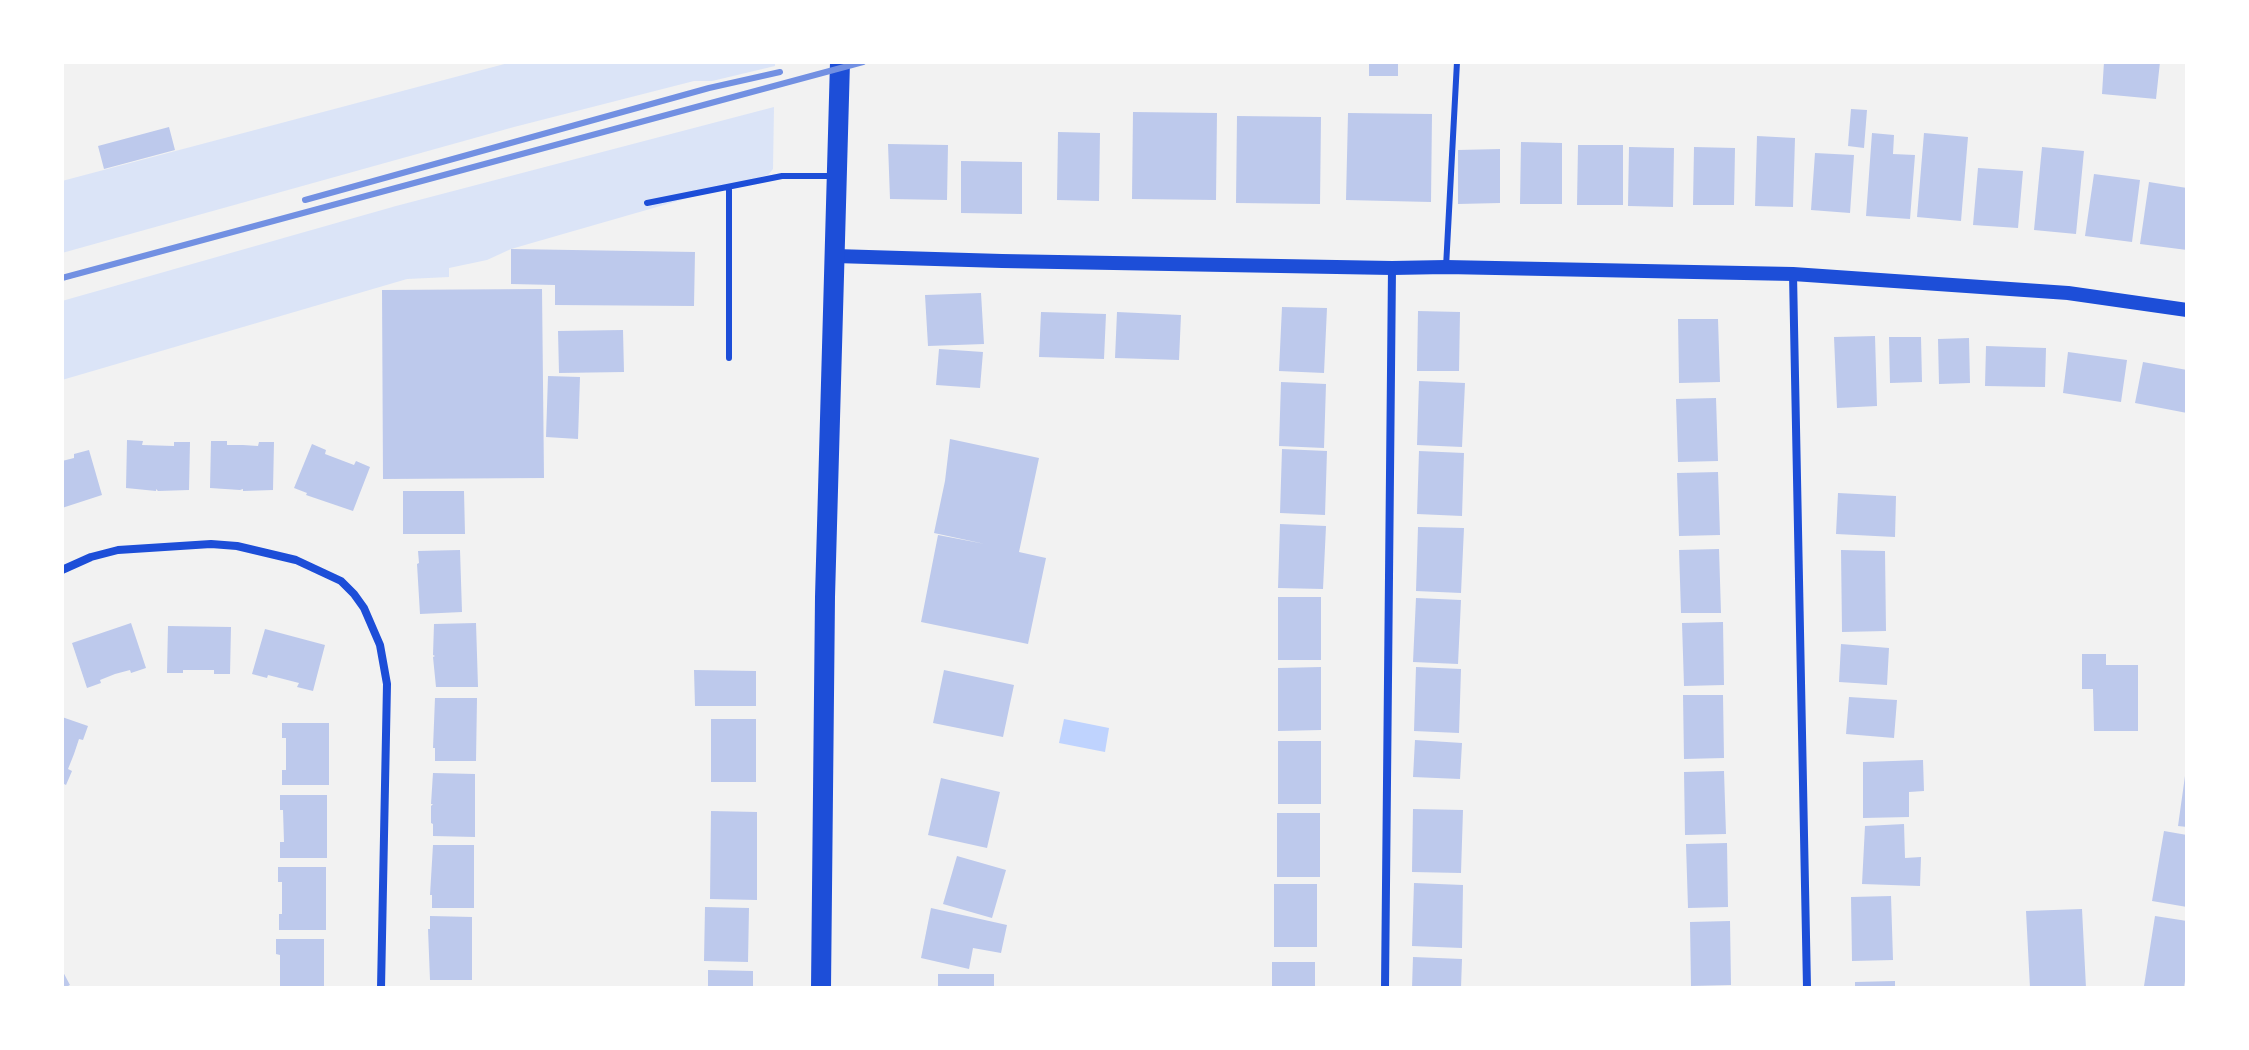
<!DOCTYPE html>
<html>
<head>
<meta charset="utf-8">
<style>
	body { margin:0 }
	#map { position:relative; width:2249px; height:1050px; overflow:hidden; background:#f2f2f2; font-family:Arial,sans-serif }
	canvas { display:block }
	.frame { position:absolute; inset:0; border:64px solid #fff; pointer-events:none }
</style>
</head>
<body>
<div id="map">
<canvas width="2249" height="1050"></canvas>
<div class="frame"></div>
</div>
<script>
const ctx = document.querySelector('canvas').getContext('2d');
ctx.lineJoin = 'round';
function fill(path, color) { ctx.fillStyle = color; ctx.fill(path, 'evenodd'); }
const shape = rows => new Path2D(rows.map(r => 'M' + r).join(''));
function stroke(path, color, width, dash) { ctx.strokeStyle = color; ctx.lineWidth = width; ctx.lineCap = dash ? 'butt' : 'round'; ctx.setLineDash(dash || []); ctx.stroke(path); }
const green = shape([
	[512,62,775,62,775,66,712,81,694,81,514,127,62,253,62,181],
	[774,107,773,169,768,175,511,249,487,260,449,268,449,277,407,279,62,380,62,301,396,206]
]);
const water = shape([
	[1064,719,1109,728,1105,752,1059,743]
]);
const building = shape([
	[1369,62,1398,62,1398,76,1369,76],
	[2104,62,2142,64,2139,62,2160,62,2156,99,2102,94],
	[1851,109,1867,110,1864,148,1848,146],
	[1133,112,1217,113,1216,200,1132,199],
	[1348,113,1432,114,1431,202,1346,200],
	[1237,116,1321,117,1320,204,1236,203],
	[169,127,175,150,104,169,98,146],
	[1058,132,1100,133,1099,201,1057,200],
	[1872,133,1894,135,1893,154,1915,155,1910,219,1866,216],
	[1924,133,1968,137,1961,221,1917,217],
	[1757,136,1795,138,1793,207,1755,206],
	[1521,142,1562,143,1562,204,1520,204],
	[888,144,948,145,947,200,890,199],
	[1578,145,1623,145,1623,205,1577,205],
	[1629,147,1674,148,1673,207,1628,206],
	[1694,147,1735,148,1734,205,1693,205],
	[2042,147,2084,151,2076,234,2034,230],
	[1500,149,1500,203,1458,204,1458,150],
	[1815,153,1854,155,1850,213,1811,210],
	[961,161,1022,162,1022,214,961,213],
	[1978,168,2023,171,2018,228,1973,225],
	[2094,174,2140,180,2132,242,2085,236],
	[2149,182,2187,188,2187,250,2140,244],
	[511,249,695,252,694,306,555,305,555,285,511,284],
	[542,289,544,478,383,479,382,290],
	[981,293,984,344,928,346,925,295],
	[1282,307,1327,308,1324,373,1279,371],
	[1418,311,1460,312,1459,371,1417,371],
	[1041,312,1106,314,1104,359,1039,357],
	[1117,312,1181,315,1179,360,1115,358],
	[1678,319,1718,319,1720,382,1679,383],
	[623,330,624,372,559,373,558,331],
	[1875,336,1877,406,1837,408,1834,337],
	[1889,337,1921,337,1922,382,1890,383],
	[1969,338,1970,383,1939,384,1938,339],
	[1986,346,2046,348,2045,387,1985,386],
	[939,349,983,352,980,388,936,385],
	[2068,352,2127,360,2121,402,2063,393],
	[2143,362,2187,370,2187,413,2135,403],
	[548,376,580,377,578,439,546,437],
	[1419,381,1465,383,1462,447,1417,445],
	[1281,382,1326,384,1324,448,1279,446],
	[1716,398,1718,461,1678,462,1676,399],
	[950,439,1039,458,1019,552,1046,558,1028,644,921,622,938,535,985,544,934,533,945,481],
	[127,440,143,441,142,445,174,446,174,442,190,442,189,490,158,491,156,489,156,491,126,488],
	[211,441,227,441,227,445,243,445,258,446,259,442,274,442,273,490,243,491,243,489,240,490,210,488],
	[312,444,326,450,325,454,354,465,356,461,370,467,353,511,306,495,307,493,294,488],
	[1282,449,1327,451,1325,515,1280,513],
	[89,450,102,495,62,508,62,461,74,458,74,454],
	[1419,451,1464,453,1462,516,1417,514],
	[1718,472,1720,535,1679,536,1677,473],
	[403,491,464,491,465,534,403,534],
	[1838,493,1896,496,1895,537,1836,534],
	[1280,524,1326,526,1323,589,1278,588],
	[1418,527,1464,528,1461,593,1416,591],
	[1719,549,1721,613,1681,613,1679,550],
	[460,550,462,612,420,614,417,564,419,563,418,551],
	[1841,550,1885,551,1886,631,1842,632],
	[1278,597,1321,597,1321,660,1278,660],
	[1416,598,1461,600,1458,664,1413,662],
	[1723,622,1724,685,1684,686,1682,623],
	[131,623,146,668,131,673,130,670,115,674,100,680,101,683,87,688,72,643],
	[476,623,478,687,436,687,433,657,435,656,433,655,434,624],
	[168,626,231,627,230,674,214,674,214,670,183,670,183,673,167,673],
	[265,629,325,645,313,691,297,687,299,683,268,675,267,678,252,674],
	[1841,644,1889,648,1887,685,1839,682],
	[2082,654,2106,654,2106,665,2138,665,2138,731,2094,731,2093,689,2082,689],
	[1321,667,1321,730,1278,731,1278,668],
	[1416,667,1461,669,1459,733,1414,731],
	[694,670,756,671,756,706,695,706],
	[944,670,1014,685,1003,737,933,723],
	[1683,695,1723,695,1724,758,1684,759],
	[1849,697,1897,700,1894,738,1846,734],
	[435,698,477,698,476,761,435,761,435,748,433,748],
	[62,717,88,726,83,740,79,739,74,754,68,769,72,771,66,785,62,783],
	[711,719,756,719,756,782,711,782],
	[282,723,329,723,329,785,282,785,282,770,286,770,286,738,282,738],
	[1415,740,1462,743,1460,779,1413,777],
	[1278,741,1321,741,1321,804,1278,804],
	[1923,760,1924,791,1909,792,1909,817,1863,818,1863,762],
	[1724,771,1726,834,1685,835,1684,772],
	[433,773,475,774,475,837,433,836,433,824,431,823,431,806,433,804,431,804],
	[2185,776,2187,776,2187,827,2178,826],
	[941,778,1000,792,987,848,928,835],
	[280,795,327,795,327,858,280,858,280,842,284,842,283,810,280,810],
	[1413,809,1463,810,1461,873,1412,872],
	[711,811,757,812,757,900,710,899],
	[1277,813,1320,813,1320,877,1277,877],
	[1904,824,1905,858,1921,857,1920,886,1862,884,1865,826],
	[2164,831,2187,835,2187,907,2152,901],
	[1727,843,1728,907,1688,908,1686,844],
	[433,845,474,845,474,908,432,908,432,895,430,895],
	[957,856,1006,870,992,918,943,904],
	[278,867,326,867,326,930,279,930,279,914,282,914,282,882,278,882],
	[1414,883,1463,885,1462,948,1412,946],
	[1274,884,1317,884,1317,947,1274,947],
	[1891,896,1893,960,1852,961,1851,897],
	[705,907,749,908,748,962,704,961],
	[931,908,1007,925,1001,953,973,948,969,969,921,958],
	[2082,909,2086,988,2030,988,2026,911],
	[430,916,472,917,472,980,430,980,428,929,430,929],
	[2155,916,2187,921,2187,967,2184,988,2144,986],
	[1730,921,1731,985,1691,986,1690,922],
	[276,939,324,939,324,988,280,988,280,955,276,954],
	[1413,957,1462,959,1461,988,1412,988],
	[1272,962,1315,962,1315,988,1272,988],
	[62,970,70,985,64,988,62,988],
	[708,970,753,971,753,988,708,988],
	[938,974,994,974,994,988,938,988],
	[1895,981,1895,988,1855,988,1855,982]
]);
const service = shape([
	[729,187,729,358],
	[647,203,782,176,833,176],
	[1446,267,1457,62]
]);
const minor = shape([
	[1793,274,1807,988],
	[62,570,91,557,118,550,211,544,237,546,296,560,341,581,354,594,364,608,380,645,387,684,381,988],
	[1385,988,1392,268]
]);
const tertiary = shape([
	[835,256,1002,261,1392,268,1446,267,1793,274,2068,293,2187,310]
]);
const primary = shape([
	[821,988,825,597,840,62]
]);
const rail = shape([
	[305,200,709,88,780,72],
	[62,278,863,62]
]);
fill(green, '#dbe4f7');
fill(water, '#bfd3fe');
fill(building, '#bdc9ec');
stroke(service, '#1d4ed8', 6);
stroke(minor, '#1d4ed8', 8);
stroke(tertiary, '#1d4ed8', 14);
stroke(primary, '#1d4ed8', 20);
stroke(rail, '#7290e2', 6);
</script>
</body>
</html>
